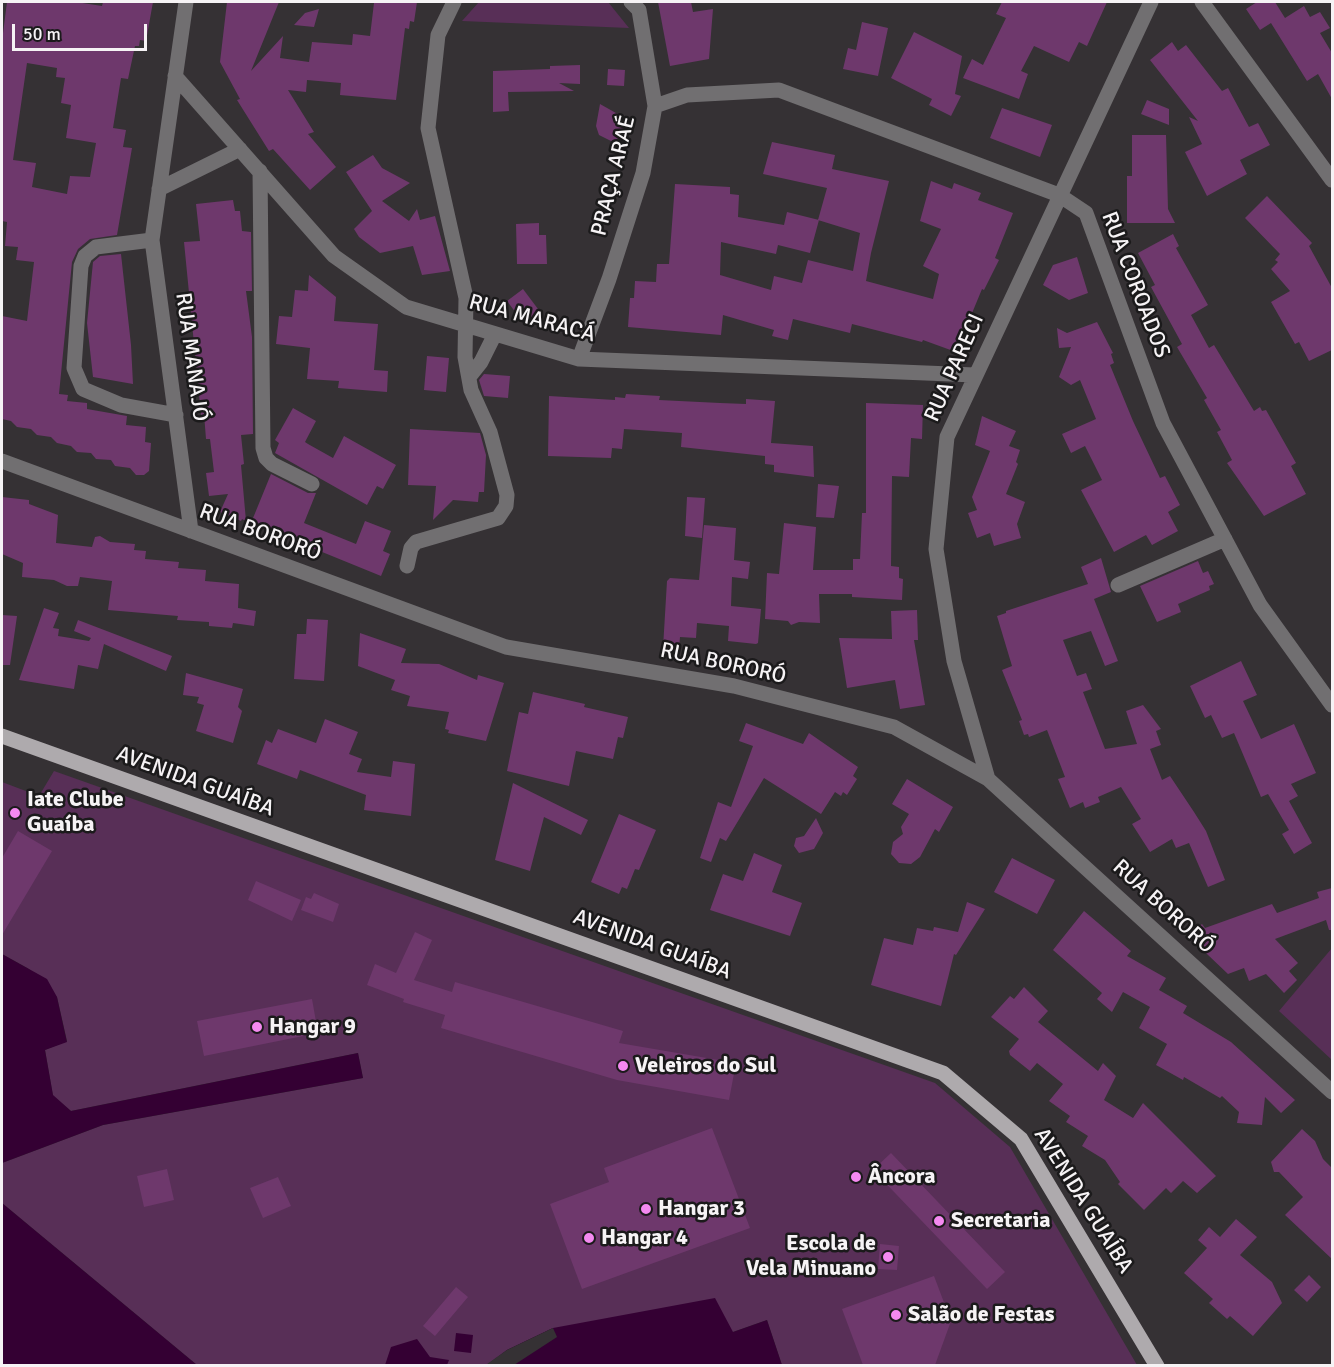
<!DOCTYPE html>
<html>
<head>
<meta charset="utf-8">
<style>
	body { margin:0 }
	#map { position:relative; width:1334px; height:1367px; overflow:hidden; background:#353134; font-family:Signika,sans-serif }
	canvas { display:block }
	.frame { position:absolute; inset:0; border:3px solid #f6f3f5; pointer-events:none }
	.scale { position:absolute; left:12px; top:24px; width:135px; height:27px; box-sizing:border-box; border:3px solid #f6f3f5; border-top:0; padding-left:8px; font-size:18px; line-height:21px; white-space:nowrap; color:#f6f3f5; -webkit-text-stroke:4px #1b1a1b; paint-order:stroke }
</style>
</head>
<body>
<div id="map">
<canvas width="1334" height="1367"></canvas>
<div class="frame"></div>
<div class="scale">50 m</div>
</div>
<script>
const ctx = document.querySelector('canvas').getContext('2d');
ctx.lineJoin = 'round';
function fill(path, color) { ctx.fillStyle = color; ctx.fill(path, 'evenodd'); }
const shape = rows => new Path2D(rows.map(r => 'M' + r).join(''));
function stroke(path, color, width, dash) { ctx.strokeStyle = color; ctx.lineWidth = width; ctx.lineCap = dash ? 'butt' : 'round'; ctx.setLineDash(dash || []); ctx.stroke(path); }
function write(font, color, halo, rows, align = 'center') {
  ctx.font = font + ' Signika,sans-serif'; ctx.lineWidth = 5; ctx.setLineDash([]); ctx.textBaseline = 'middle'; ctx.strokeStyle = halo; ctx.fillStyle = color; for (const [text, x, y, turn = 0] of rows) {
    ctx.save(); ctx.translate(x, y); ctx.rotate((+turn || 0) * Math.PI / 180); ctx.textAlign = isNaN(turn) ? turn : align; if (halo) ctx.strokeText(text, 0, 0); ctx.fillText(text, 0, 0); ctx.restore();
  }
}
const green = shape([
	[479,2,608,2,629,28,462,21],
	[54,771,935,1083,1010,1147,1137,1365,782,1365,767,1320,733,1332,553,1328,507,1350,486,1365,197,1365,2,1203,2,1163,103,1125,363,1078,358,1053,71,1111,53,1096,45,1050,67,1041,57,997,29,969,2,954,2,782,39,796],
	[1332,948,1332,1060,1279,1011]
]);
const water = shape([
	[2,954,47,979,57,997,67,1042,45,1050,53,1095,71,1111,358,1053,363,1078,103,1125,2,1163],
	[2,1203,197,1365,2,1365],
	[715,1298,733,1332,767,1320,782,1365,486,1366,507,1350,553,1328],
	[456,1333,473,1335,471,1353,454,1351],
	[417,1339,430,1357,449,1360,447,1365,385,1365,391,1347]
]);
const pier = shape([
	[553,1328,557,1337,514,1365,486,1365,507,1350]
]);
const building = shape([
	[7,2,76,2,102,6,103,2,153,2,146,41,140,40,139,46,135,46,128,79,121,78,113,128,126,130,123,147,132,148,117,235,90,239,78,249,72,262,59,394,68,395,67,401,87,403,87,409,127,416,126,425,146,427,145,442,151,443,149,471,144,475,136,475,130,468,115,466,111,460,96,459,91,453,77,452,71,446,57,443,51,437,37,435,31,429,17,427,11,421,2,419,2,316,27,321,34,262,16,260,18,247,5,246,7,222,2,221,2,41],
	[27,63,57,68,56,77,65,78,61,103,71,105,66,138,96,143,90,177,70,176,67,194,32,187,36,163,13,160],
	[227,2,279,2,251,71,283,36,280,58,309,62,312,42,352,45,353,34,370,36,374,3,417,2,414,22,410,21,409,29,405,28,396,100,340,95,341,83,307,80,306,92,288,90,314,132,308,134,336,167,310,190,273,149,269,151,237,100,240,99,220,62],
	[658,2,691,2,693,12,713,9,709,59,670,66],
	[1002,2,1107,2,1087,46,1079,42,1069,62,1034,46,1021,71,1028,74,1019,99,963,78,972,59,983,65,1006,18,996,14],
	[1257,2,1275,2,1285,18,1304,6,1310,17,1320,12,1330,28,1320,33,1332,53,1332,99,1318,74,1307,81,1271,23,1260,30,1246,9],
	[319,9,314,27,294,25,305,13],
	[862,22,888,28,878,76,843,69,848,48,856,50],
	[914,32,962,56,955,94,961,96,951,116,929,105,932,99,891,78],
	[1172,42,1178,51,1186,45,1222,91,1228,88,1249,127,1258,123,1270,145,1240,160,1247,174,1207,196,1185,152,1202,144,1189,117,1198,121,1150,60],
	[580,65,580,84,559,83,574,91,508,92,509,111,493,112,493,71,550,69,550,66],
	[608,69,625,70,624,86,607,85],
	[1147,100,1169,109,1169,125,1141,114],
	[600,104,623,117,626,126,620,138,611,141,599,135,596,126],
	[1002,108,1052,125,1040,157,990,138],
	[1132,135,1166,135,1168,209,1175,223,1127,223,1127,176,1132,176],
	[772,142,835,155,832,169,889,181,871,253,866,281,933,299,939,274,923,266,941,229,920,221,931,181,952,189,954,183,981,193,978,200,1013,213,995,258,999,260,984,290,982,289,956,352,923,340,922,342,852,324,850,333,793,319,788,340,772,336,774,330,723,315,721,335,628,327,630,298,634,298,635,281,656,282,657,264,669,264,675,184,730,187,730,194,739,195,738,217,784,225,787,212,819,220,810,253,778,245,776,254,721,242,720,275,771,290,774,276,802,283,808,260,853,271,860,233,818,220,827,188,763,174],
	[373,155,382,168,410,183,382,201,409,221,417,209,420,220,435,216,450,271,422,275,413,246,380,253,359,237,354,229,372,211,346,172],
	[1267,196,1312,243,1309,246,1332,288,1332,350,1309,361,1299,342,1295,344,1271,302,1290,291,1271,269,1278,262,1275,260,1280,254,1245,218],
	[233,200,235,211,240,211,242,231,251,232,252,291,246,291,252,337,253,434,241,435,244,464,241,465,246,521,242,519,241,521,220,512,228,494,209,496,206,473,214,472,210,439,206,439,204,414,201,415,184,242,200,241,196,204],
	[539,223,539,235,546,235,547,264,517,264,516,224],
	[1173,234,1179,246,1176,248,1208,305,1191,315,1209,348,1214,345,1254,411,1260,407,1262,411,1266,410,1296,463,1291,466,1306,494,1264,516,1227,463,1232,460,1217,432,1221,430,1204,400,1207,398,1177,347,1182,344,1151,287,1155,285,1138,253],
	[121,254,131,345,133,384,93,377,87,323,93,262,100,256],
	[1077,257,1088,293,1069,300,1043,285,1053,265],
	[309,275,336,297,334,321,378,324,374,370,388,371,387,392,338,388,339,381,307,379,310,348,276,344,279,316,292,317,295,290,308,291],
	[523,289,541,313,525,325,507,301],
	[1097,322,1113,353,1111,354,1114,363,1110,365,1133,421,1160,478,1165,476,1180,505,1168,512,1178,531,1152,545,1146,535,1114,552,1081,490,1102,480,1085,446,1071,453,1062,434,1096,419,1080,380,1071,385,1059,377,1071,347,1059,348,1057,328,1067,333],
	[427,356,449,358,446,392,424,390],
	[484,374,510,376,508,398,484,396,479,380],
	[626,394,660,396,659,400,720,403,746,404,746,399,775,401,771,443,813,446,814,477,774,472,774,465,765,464,765,456,681,447,682,433,624,429,622,449,612,448,611,458,548,456,549,396,615,400,615,397,625,398],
	[866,403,923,405,922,439,911,438,909,477,892,476,891,566,899,567,899,578,903,579,902,600,852,597,852,594,819,594,820,623,799,622,791,625,788,621,765,619,767,573,779,574,784,523,816,527,813,570,853,570,853,559,860,559,862,513,866,513],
	[293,408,316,421,305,442,308,444,333,458,344,436,396,465,383,489,377,486,367,505,275,453,279,443,275,440],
	[982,416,1016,431,1009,446,1020,450,1016,462,1018,464,1006,494,1025,502,1017,524,1021,538,994,546,990,533,977,538,968,513,977,510,972,497,990,451,975,445],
	[410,429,480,433,486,455,484,492,479,492,478,502,453,500,433,520,436,486,408,485],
	[271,474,308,493,316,493,304,523,356,544,365,521,391,531,383,551,390,554,381,576,251,523],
	[818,484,839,486,834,518,816,517],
	[2,497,29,500,29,504,58,515,56,543,92,547,95,537,100,536,110,542,135,544,134,550,146,551,145,559,179,562,178,568,206,570,205,581,239,584,238,608,256,611,254,626,233,623,232,628,209,626,209,622,177,620,178,616,108,610,112,581,80,577,78,586,67,586,54,580,22,577,23,563,2,554],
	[687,497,705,498,702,538,685,536],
	[704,525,736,528,734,560,750,562,748,579,732,577,731,606,761,609,758,643,756,644,728,641,729,626,697,623,696,638,680,637,679,649,663,648,667,581,670,578,699,580],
	[1101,558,1111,592,1094,599,1118,661,1105,666,1091,631,1063,640,1077,676,1086,673,1092,689,1083,692,1105,749,1137,744,1126,711,1143,705,1161,729,1156,731,1161,745,1150,749,1162,780,1170,776,1194,812,1206,831,1225,880,1208,887,1189,843,1176,848,1172,839,1150,852,1132,824,1141,819,1121,787,1098,797,1100,802,1085,808,1083,802,1070,808,1058,779,1065,777,1047,730,1029,737,1028,734,1024,735,1019,721,1022,720,1002,670,1012,666,997,616,1006,613,1006,611,1088,584,1081,567],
	[1198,561,1203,573,1208,571,1214,584,1209,586,1210,590,1178,604,1181,612,1157,622,1140,586],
	[44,608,59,613,53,628,59,629,58,636,89,641,91,638,74,631,78,620,172,656,166,671,104,644,98,669,78,665,74,689,19,680],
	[917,610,918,640,914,640,925,705,900,709,895,680,847,688,839,638,892,639,891,611],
	[2,615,17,616,10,665,2,665],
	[307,619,328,620,324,681,294,679,297,634,306,634],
	[360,633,406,649,401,663,439,664,477,680,478,675,504,683,486,741,448,733,449,730,445,729,449,712,407,706,410,696,391,690,395,680,358,666],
	[1241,661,1257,695,1243,701,1261,739,1294,724,1316,773,1291,784,1298,796,1289,801,1312,843,1294,854,1282,834,1289,830,1268,794,1261,797,1234,733,1222,738,1211,715,1205,718,1190,686],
	[186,673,243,689,238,707,242,711,233,743,196,731,204,705,197,703,199,697,183,695],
	[533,692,585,704,584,707,628,717,623,738,618,737,613,759,576,751,569,786,507,771,519,712,528,714],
	[325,719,358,732,349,754,362,759,357,772,391,777,393,761,415,764,411,816,364,810,366,795,300,770,297,779,257,764,266,740,272,743,278,729,316,743],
	[746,723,803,744,809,733,858,767,853,776,857,779,847,795,843,792,841,796,835,792,821,814,764,778,726,841,720,838,711,862,700,858,718,802,731,807,753,746,739,741],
	[907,779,953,807,939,832,935,829,920,857,911,864,899,863,891,854,893,842,903,834,901,827,909,814,892,804],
	[513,783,588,820,581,835,544,817,530,871,495,860],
	[619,814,656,830,639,870,635,869,627,889,622,887,619,894,591,882],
	[816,818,823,833,814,849,799,853,794,846,796,838,804,836],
	[18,831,52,851,2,935,2,858],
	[754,853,782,865,772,892,802,903,790,936,710,910,723,874,743,881],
	[1012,858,1055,880,1037,914,994,892],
	[256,881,301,900,292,921,248,900],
	[1332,888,1332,930,1329,930,1326,920,1275,939,1298,963,1289,971,1297,980,1284,993,1266,974,1249,981,1244,968,1228,974,1187,935,1202,924,1205,928,1272,904,1277,913,1319,898,1317,892],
	[314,893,339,904,333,922,301,910,306,897,311,899],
	[967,902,985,909,956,955,954,954,941,1006,871,985,884,938,913,945,917,928,933,931,934,927,958,932],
	[1084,911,1131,951,1127,956,1166,978,1159,990,1187,1006,1183,1013,1231,1042,1295,1100,1281,1113,1265,1097,1262,1125,1237,1123,1239,1112,1222,1096,1220,1098,1184,1077,1183,1080,1156,1065,1167,1044,1139,1028,1150,1007,1123,992,1112,1012,1097,999,1102,993,1053,950],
	[415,932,432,940,414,980,452,992,455,982,623,1031,619,1043,736,1063,729,1100,617,1080,441,1028,445,1015,403,1002,404,999,367,985,375,964,396,973],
	[1024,987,1048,1011,1038,1022,1098,1071,1103,1063,1116,1076,1104,1100,1133,1118,1143,1103,1216,1176,1197,1193,1183,1181,1171,1193,1166,1188,1144,1210,1118,1184,1120,1182,1105,1160,1082,1146,1088,1136,1066,1122,1070,1116,1049,1101,1063,1084,1037,1063,1030,1071,1010,1055,1009,1051,1019,1039,991,1017,1010,996,1014,999],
	[312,999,318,1033,204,1056,197,1021],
	[712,1128,750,1228,582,1289,550,1204,609,1182,604,1168],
	[1302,1129,1315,1141,1323,1159,1332,1168,1332,1259,1285,1215,1303,1197,1279,1172,1274,1172,1271,1162],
	[891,1153,1005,1272,987,1289,873,1170],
	[167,1169,174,1200,144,1207,137,1176],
	[278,1177,291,1206,263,1218,250,1188],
	[1236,1219,1257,1237,1240,1255,1272,1282,1282,1303,1253,1336,1230,1316,1227,1319,1209,1303,1213,1299,1184,1273,1207,1248,1198,1240,1209,1227,1220,1237],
	[880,1244,899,1246,897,1270,878,1269],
	[1309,1275,1321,1287,1307,1302,1294,1290],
	[934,1276,951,1321,935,1365,863,1365,842,1309],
	[456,1287,468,1297,435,1336,423,1326]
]);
const minor = shape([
	[186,2,152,240,191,531],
	[1202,2,1332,180],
	[175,76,334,256,406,307,579,359,975,375],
	[655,106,687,95,779,90,1059,195,1086,213,1163,423,1260,605,1332,705],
	[260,171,263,448,266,458,272,464,312,484],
	[159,189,240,149],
	[152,240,96,247,85,256,81,266,74,368,83,389,121,405,176,415],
	[579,359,609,279,643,173,655,106,639,10,631,2],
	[469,377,481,362,495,334],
	[2,461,506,647,734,686,894,727,988,779,1332,1092],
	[407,566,411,548,416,542,498,518,506,506,507,495,490,432,471,390,465,357,466,298,428,128,438,35,454,2],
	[1118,585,1225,539],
	[988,779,954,661,936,549,947,437,1151,2]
]);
const major = shape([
	[2,736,943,1073,1021,1139,1157,1366]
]);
const markers = [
	[15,813,6,"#f489f0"],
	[257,1027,6,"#f489f0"],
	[623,1066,6,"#f489f0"],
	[856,1177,6,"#f489f0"],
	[646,1209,6,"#f489f0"],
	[939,1221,6,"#f489f0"],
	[589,1238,6,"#f489f0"],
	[888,1257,6,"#f489f0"],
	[896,1315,6,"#f489f0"]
];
const streetNames = [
	["PRAÇA ARAÉ",614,176,-76],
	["RUA COROADOS",1135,285,69],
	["RUA MARACÁ",532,319,15],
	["RUA MANAJÓ",191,357,82],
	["RUA PARECI",955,368,-66],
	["RUA BORORÓ",260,533,20],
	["RUA BORORÓ",723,664,12],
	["AVENIDA GUAÍBA",195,782,20],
	["RUA BORORÓ",1163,907,42],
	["AVENIDA GUAÍBA",652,945,20],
	["AVENIDA GUAÍBA",1083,1201,58]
];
const poiNames = [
	["Iate Clube",27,800],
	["Guaíba",27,825],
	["Hangar 9",269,1027],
	["Veleiros do Sul",635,1066],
	["Âncora",868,1177],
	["Hangar 3",658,1209],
	["Secretaria",951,1221],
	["Hangar 4",601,1238],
	["Escola de",876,1244,"right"],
	["Vela Minuano",876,1269,"right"],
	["Salão de Festas",908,1315]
];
fill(green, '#582f57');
fill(water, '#340033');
fill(pier, '#353134');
fill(building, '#6e386c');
stroke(minor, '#716f71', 15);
stroke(major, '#aeaaad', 15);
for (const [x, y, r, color] of markers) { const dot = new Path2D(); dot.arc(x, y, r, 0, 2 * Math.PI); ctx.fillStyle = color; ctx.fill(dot); stroke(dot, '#1b1a1b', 2); }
write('22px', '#f6f3f5', '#1b1a1b', streetNames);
write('bold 22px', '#f6f3f5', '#1b1a1b', poiNames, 'left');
</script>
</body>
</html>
